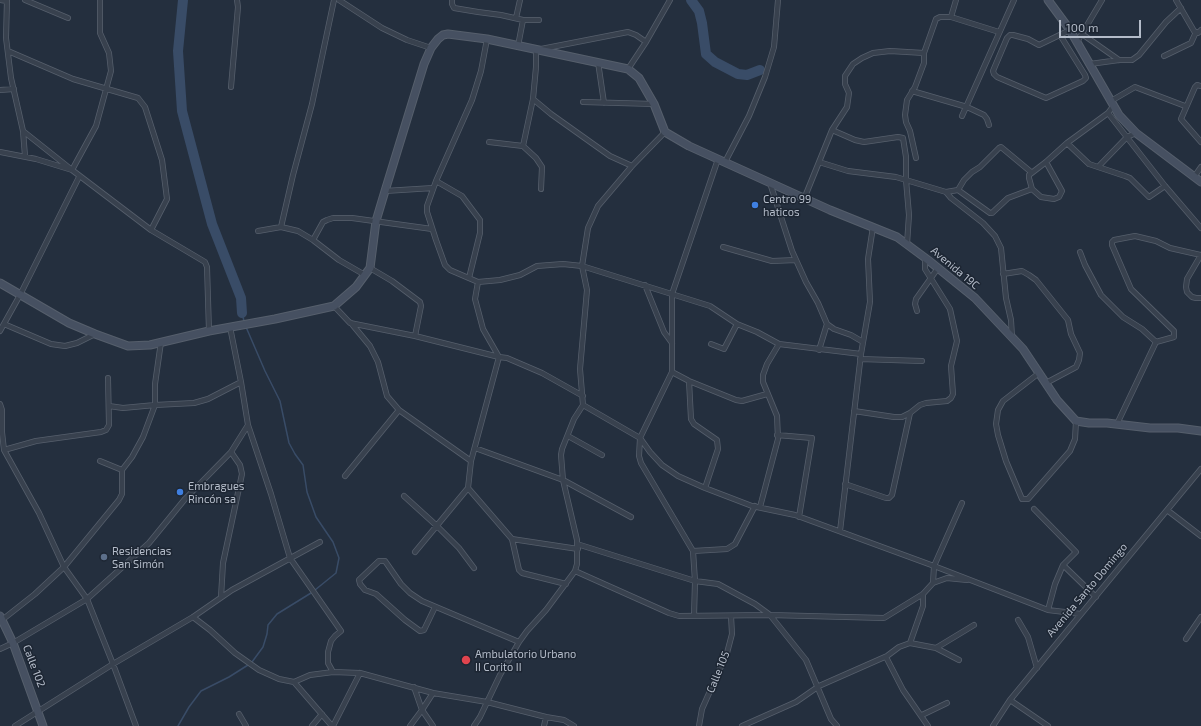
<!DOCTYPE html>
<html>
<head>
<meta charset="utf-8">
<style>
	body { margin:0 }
	#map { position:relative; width:1201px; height:726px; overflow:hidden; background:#242f3e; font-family:"Exo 2",sans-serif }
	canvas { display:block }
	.scale { position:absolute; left:1059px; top:20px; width:82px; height:18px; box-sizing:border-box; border:2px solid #b4bcc9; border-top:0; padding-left:5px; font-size:12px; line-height:14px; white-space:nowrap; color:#b4bcc9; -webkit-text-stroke:3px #1d2633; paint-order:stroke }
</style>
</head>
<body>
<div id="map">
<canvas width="1201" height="726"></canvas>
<div class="scale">100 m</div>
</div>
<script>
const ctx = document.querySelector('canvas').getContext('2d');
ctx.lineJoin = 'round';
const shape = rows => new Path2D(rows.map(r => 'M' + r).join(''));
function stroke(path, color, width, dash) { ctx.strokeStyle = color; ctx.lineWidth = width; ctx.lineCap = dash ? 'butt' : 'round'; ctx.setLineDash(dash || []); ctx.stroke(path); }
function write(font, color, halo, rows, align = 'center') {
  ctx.font = font + ' "Exo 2",sans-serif'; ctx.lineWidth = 3; ctx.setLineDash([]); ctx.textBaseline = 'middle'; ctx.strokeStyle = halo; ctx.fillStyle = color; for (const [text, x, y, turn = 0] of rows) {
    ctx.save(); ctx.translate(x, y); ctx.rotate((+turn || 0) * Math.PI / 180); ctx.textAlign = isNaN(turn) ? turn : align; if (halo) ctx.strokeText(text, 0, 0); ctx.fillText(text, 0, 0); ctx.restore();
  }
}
const stream = shape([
	[242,313,244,321],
	[246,327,265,371,280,401,289,443,295,454,303,465,307,492,316,517,333,542,339,558,336,573,315,590],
	[252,662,263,647,267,634,268,625,277,614,311,593],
	[178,726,189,707,201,691,229,677,248,665]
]);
const river = shape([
	[183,0,178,51,182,111,212,224,241,298,242,313],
	[691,0,699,11,702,23,706,54,715,62,738,74,747,75,760,70]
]);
const street = shape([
	[0,0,7,1],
	[7,0,6,38,11,78,23,131,25,156],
	[25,0,68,18],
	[339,0,382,28,407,40,431,48],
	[452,0,452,4,454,8,478,12,501,15,523,20,539,20],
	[1176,0,1194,31,1198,33,1201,30],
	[951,17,956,0],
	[516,18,520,0],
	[1082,34,1119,60],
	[1060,35,1085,75,1086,78,1083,81,1046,98,997,77,994,74,993,71,1007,38,1010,35,1013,35,1028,39,1039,45,1070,30],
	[487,39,481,71,472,100,436,181,427,206,427,212,436,240,445,265,450,270,478,282,500,280,520,275,537,266,563,264,582,266,710,306,737,324,757,332,779,344,861,354],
	[1077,42,1102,0],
	[518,46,523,20],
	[8,51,73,79,138,98,145,107,162,160,167,199,151,230],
	[1164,56,1191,43,1196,32],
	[598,62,604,103],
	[1090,64,1119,60,1132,60,1139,55,1166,22,1181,8],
	[628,69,646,42,670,0],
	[1201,86,1197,85,1195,87,1181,119,1201,142],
	[231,87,238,7,237,0],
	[0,90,14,89],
	[912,91,967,107,984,115,987,119,989,125],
	[533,99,551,114,610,156,632,166],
	[1111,101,1135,87,1185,106],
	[583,102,654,104],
	[1108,113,1165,186,1201,228],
	[962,116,1014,0],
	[832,130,855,140,864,142,898,137,903,138,906,157,906,180,909,215,907,244],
	[23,131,72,170,96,126,111,71,109,53,100,33,100,0],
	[489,142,523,146,536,158,542,167,541,189],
	[1067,143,1089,164,1125,176,1130,178,1149,197,1165,186],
	[523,146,533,99,536,67,536,50,628,32,636,35,646,42],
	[0,152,36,159,72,170,151,230,205,262,207,267,209,331],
	[916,158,910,131,906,122,905,115,907,100,915,87,924,63,924,53],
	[725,162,749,116,765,77,774,47,778,0],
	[819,162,848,171,896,177,946,192,951,198,983,223,995,236,1001,248,1006,298,1011,320,1012,337],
	[1046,162,1062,191,1059,197,1054,199,1041,197,1032,189,1029,178,1029,175,1046,162,1067,143,1108,113,1114,105],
	[1099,166,1127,137,1136,133],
	[1194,177,1201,167],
	[436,181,462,196,480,220,480,233,469,278],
	[770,183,792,251,806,282,818,303,827,324,834,329,851,335,863,342],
	[958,190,964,180,972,172,980,167,999,148,1001,147,1031,172],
	[385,191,433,188],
	[946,192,958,190,990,213,992,213,1008,198,1032,189],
	[804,199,832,130,847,107,849,93,845,84,845,76,853,64,862,58,873,53,890,51,924,53,936,19,940,17,951,17,999,32],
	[281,227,293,175,312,104,334,0],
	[258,231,281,227,298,231,313,240,339,260,365,275],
	[313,240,323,222,327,220,333,218,352,218,432,229],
	[723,247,772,261,796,260],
	[1080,252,1085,265,1101,295,1123,317,1142,329,1156,342,1117,424],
	[1201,255,1187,279,1186,287,1187,292,1192,297,1196,298,1201,298],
	[370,268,392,281,420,302,421,306,415,336],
	[1003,274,1022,271,1029,275,1036,280,1068,320,1071,334,1080,353,1079,360,1076,367,1046,383],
	[478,282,475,299,483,329,499,357,471,461,468,488,512,539,519,570,522,573,566,584],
	[645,285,664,332,672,343],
	[334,306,350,323,415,336,499,357,507,358,542,373,583,396],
	[917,311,915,304,916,299,938,268],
	[351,323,370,346,378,362,387,396,399,410,471,461],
	[4,324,51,344,65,346,77,343,95,334],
	[230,327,241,382,248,425,271,494,290,558,341,631,335,636,331,641,328,652,328,663,333,672],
	[0,331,20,295,79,177],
	[1156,342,1174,337,1174,331,1131,289,1112,245,1112,242,1114,240,1135,236,1156,241,1170,248,1201,255],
	[711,344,724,349,737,324],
	[819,350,827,324],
	[860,359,922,361],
	[672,372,689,381,736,400,742,401,767,394],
	[1039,373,1003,401,998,410,996,424,998,435,1006,461,1022,499,1028,499,1070,451,1075,439,1076,421],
	[689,381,691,419,694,424,717,440,718,449,705,488],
	[0,404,2,410,2,432,4,450,39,513,64,567,87,599,113,664,136,726],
	[583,405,640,438,650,452,662,465,678,476,705,488,752,506,795,515,934,566,1048,610,1081,614],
	[109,406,123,408,155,405,194,403,208,399,241,382],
	[854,411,894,417,902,417,910,413,920,405,926,403,947,401,951,398,953,394,951,366,957,341,950,309,925,269,925,257],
	[777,435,812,438,799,517],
	[568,436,602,455],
	[475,448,563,480,631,517],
	[4,450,36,441,101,432,106,430,109,425,108,378],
	[100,461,122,470],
	[345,476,399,410],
	[845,484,886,498,889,498,892,495,910,413],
	[404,496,437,526,459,548,474,568],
	[760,507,778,439,777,416,763,382,763,375,767,364,779,344],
	[1034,509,1076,552,1063,565,1055,584,1048,610],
	[1167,510,1201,536],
	[840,531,861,354,870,302,868,259,873,227],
	[512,539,578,549],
	[577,544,695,581,718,584,755,604,770,615,806,660,831,719,837,726],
	[693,551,727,549,735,544,755,506],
	[415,552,468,488],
	[1063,565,1096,597],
	[575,571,669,613,679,616,770,615,884,618,923,594,933,583,947,578,967,580],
	[933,583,934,566,962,503],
	[221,597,223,563,242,474,240,465,231,452,248,425],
	[435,607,424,630,420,631,405,620,376,594,365,590,360,584,359,580,379,561,385,561,401,584,410,593,422,601,519,642],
	[694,616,695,581,693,551,641,463,639,456,640,438,672,372,672,294,718,159],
	[193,617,210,630,235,653,259,670,279,679,294,682,332,726],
	[2,620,35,594,64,567,119,500,122,494,122,470,132,457,143,437,155,405,155,384,161,342],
	[1018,620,1028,637,1037,668],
	[1186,639,1201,617],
	[910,643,923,606,923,594],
	[936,648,959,660],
	[0,649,13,643,87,599,149,543,185,499,231,452],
	[886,657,903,690,928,726],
	[294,682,310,675,333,672,360,673,433,693,487,702,546,717,564,720,574,726],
	[414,687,422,710,433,726],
	[1010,700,1048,726],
	[239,714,246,726],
	[922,715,947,703],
	[15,726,113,664,193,617,232,590,320,542],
	[312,726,322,714],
	[333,726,360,673],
	[410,726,422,710,433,693],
	[474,726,480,717,500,675,519,642,527,631,546,610,575,571,577,564,577,540,563,480,561,455,562,449,574,419,583,405,580,369,587,290,582,266,588,228,598,206,632,166,665,132],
	[544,726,546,717],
	[699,726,702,709,727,653,732,634,731,616],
	[742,726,796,702,819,686,887,656,899,647,910,643,936,648,974,625],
	[993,726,1010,700,1201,469]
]);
const secondary = shape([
	[1048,0,1070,30,1119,115,1136,133,1201,182],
	[0,283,69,323,95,334,128,346,150,345,209,331,275,319,334,306,356,287,370,268,376,221,385,191,424,64,431,48,438,39,443,35,448,34,487,39,628,69,639,78,654,104,665,132,689,146,830,210,897,237,928,260,975,298,1023,349,1057,400,1076,421,1089,423,1107,423,1150,428,1178,428,1201,431],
	[0,616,13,643,43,726]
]);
const markers = [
	[755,205,4,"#3f7fe0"],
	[180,492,4,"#3f7fe0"],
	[104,557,4,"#5c6f8a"],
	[466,660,5,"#e0444e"]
];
const poiNames = [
	["Centro 99",763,199],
	["haticos",763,212],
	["Embragues",188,486],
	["Rincón sa",188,499],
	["Residencias",112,551],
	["San Simón",112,564],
	["Ambulatorio Urbano",475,654],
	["II Corito II",475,667]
];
const streetNames = [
	["Avenida 19C",955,268,40],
	["Avenida Santo Domingo",1087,590,-50],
	["Calle 102",34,666,69],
	["Calle 105",718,672,-68]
];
stroke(stream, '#394c67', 1.5);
stroke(river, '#394c67', 10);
stroke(street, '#565f6c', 6);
stroke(secondary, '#565f6c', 9);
stroke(street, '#38414e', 4.5);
stroke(secondary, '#465061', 7);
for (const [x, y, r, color] of markers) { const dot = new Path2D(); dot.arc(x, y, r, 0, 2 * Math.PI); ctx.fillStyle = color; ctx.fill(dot); stroke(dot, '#1d2633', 1.5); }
write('11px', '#b4bcc9', '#1d2633', poiNames, 'left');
write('11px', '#b4bcc9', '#1d2633', streetNames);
</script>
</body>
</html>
